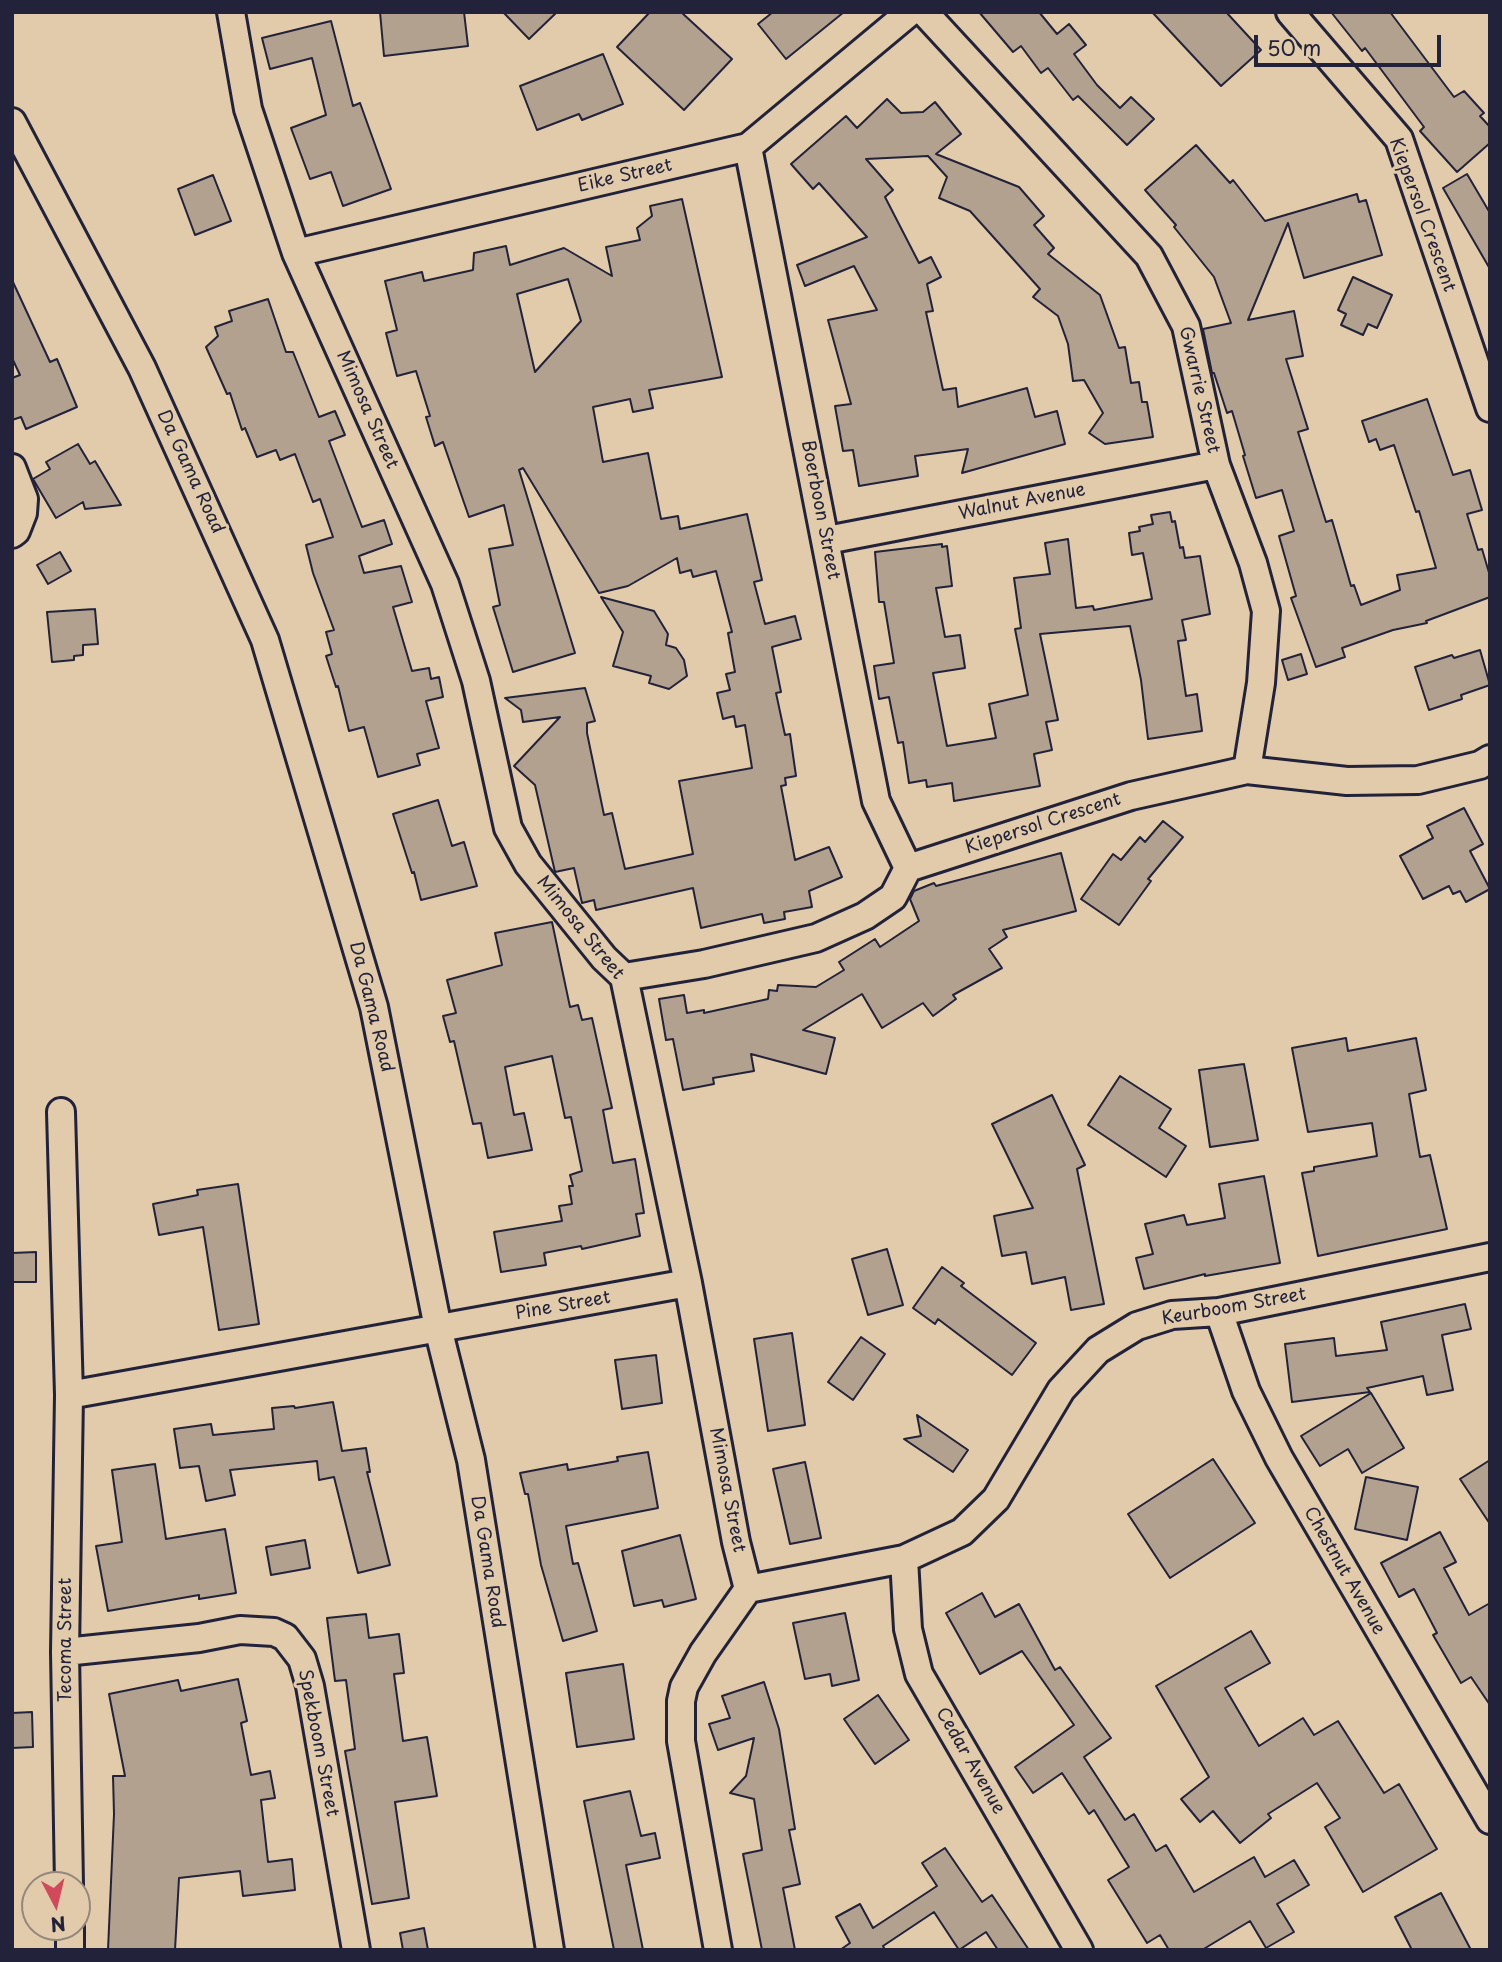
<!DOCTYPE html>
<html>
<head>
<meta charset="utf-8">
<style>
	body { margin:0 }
	#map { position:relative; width:1502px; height:1962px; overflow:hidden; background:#e1cbaa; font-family:"Playpen Sans",sans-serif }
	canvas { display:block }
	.frame { position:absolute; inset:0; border:14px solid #22223b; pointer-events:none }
	.north { position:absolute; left:21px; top:1871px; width:70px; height:70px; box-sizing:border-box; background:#e1cbaa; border:2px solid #95877e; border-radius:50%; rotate:173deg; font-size:19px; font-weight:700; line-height:28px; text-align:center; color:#22223b }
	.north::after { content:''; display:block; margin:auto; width:24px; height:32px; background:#d1495b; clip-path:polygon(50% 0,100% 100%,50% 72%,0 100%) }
	.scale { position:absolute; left:1254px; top:35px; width:187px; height:32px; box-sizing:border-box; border:4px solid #22223b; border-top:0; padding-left:9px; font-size:21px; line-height:24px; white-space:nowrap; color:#22223b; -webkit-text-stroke:5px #e1cbaa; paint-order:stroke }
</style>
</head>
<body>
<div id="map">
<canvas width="1502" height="1962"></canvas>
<div class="frame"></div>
<div class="north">N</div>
<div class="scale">50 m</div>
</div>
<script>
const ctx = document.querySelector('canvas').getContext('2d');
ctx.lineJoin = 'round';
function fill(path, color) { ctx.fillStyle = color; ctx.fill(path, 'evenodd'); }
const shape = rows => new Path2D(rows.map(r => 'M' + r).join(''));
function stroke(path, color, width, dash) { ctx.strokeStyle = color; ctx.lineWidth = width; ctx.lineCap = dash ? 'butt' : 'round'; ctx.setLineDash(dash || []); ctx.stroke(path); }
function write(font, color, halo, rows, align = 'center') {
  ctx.font = font + ' "Playpen Sans",sans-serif'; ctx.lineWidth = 6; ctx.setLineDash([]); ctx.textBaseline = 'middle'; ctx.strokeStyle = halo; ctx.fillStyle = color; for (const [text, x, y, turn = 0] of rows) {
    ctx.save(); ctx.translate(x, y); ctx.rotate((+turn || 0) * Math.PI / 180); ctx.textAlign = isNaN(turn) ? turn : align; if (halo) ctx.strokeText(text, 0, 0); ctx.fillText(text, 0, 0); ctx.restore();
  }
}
const building = shape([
	[380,12,464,12,468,46,384,56,380,12],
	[503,12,557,12,529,39,503,12],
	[650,12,681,12,732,59,684,110,617,47,650,12],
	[773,12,844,12,786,59,758,24,773,12],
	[979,12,1039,12,1057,34,1069,24,1086,45,1074,54,1097,85,1120,108,1131,97,1154,119,1127,145,1078,96,1073,100,1048,68,1041,73,1021,46,1013,52,979,12],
	[1152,12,1226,12,1261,50,1221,86,1152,12],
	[1331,12,1390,12,1454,97,1464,91,1484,113,1480,116,1490,127,1490,143,1457,172,1420,131,1424,127,1365,48,1362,51,1331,12],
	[331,21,353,106,360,103,391,189,343,206,331,172,310,179,291,128,326,115,312,58,270,69,262,38,331,21],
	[603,54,623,104,582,120,579,114,537,130,520,86,603,54],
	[887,99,901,113,923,112,935,102,961,134,936,154,1019,187,1044,216,1034,225,1054,248,1048,254,1100,295,1119,348,1125,347,1131,383,1139,382,1142,402,1147,402,1153,437,1105,444,1089,433,1103,413,1084,380,1073,381,1068,344,1058,316,1033,297,1040,289,970,211,939,198,947,177,928,156,866,159,893,190,885,197,919,263,931,257,941,277,927,284,933,311,926,312,943,390,956,388,958,407,1027,388,1035,417,1057,411,1065,444,962,473,968,449,915,456,918,476,859,486,853,450,843,451,835,406,851,404,828,320,877,310,854,266,805,286,797,265,867,237,819,183,813,189,791,164,846,116,857,128,887,99],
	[1196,145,1230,183,1233,180,1265,221,1357,194,1359,202,1366,200,1382,255,1304,278,1288,223,1248,320,1294,311,1303,356,1286,359,1308,429,1298,432,1326,522,1332,520,1351,586,1354,585,1361,605,1400,590,1397,575,1436,568,1419,511,1416,512,1394,445,1380,450,1376,439,1369,442,1362,421,1427,399,1453,475,1470,470,1482,510,1467,514,1478,550,1482,549,1490,576,1490,597,1426,621,1427,623,1393,630,1342,648,1345,657,1316,667,1291,598,1296,596,1279,536,1294,531,1282,490,1256,498,1243,456,1245,455,1232,411,1227,413,1214,373,1212,373,1203,329,1231,323,1214,277,1174,227,1176,225,1145,190,1196,145],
	[1467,174,1490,213,1490,269,1443,188,1467,174],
	[213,175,231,221,195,235,178,189,213,175],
	[682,199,722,377,649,390,653,408,633,412,630,399,593,407,603,462,648,453,661,519,678,516,680,529,747,514,762,580,754,582,765,624,795,616,801,639,772,647,781,692,776,693,785,735,790,734,796,776,785,778,786,785,781,786,795,860,829,847,842,877,809,891,812,907,784,912,785,919,764,923,762,914,701,928,693,888,596,910,594,900,582,903,574,868,555,872,535,785,514,766,560,717,523,722,521,710,505,698,585,688,595,721,587,723,587,733,604,815,612,813,625,869,693,854,679,781,752,768,745,725,736,727,734,716,723,719,717,693,730,690,726,674,735,672,728,633,732,632,716,571,693,577,691,570,680,573,677,558,628,586,599,593,523,468,519,470,575,653,513,672,493,607,500,605,489,549,513,545,504,505,469,517,443,442,435,446,426,417,430,416,416,371,397,376,386,333,397,330,385,281,422,272,424,281,473,270,474,253,506,246,510,265,564,248,612,276,606,247,640,240,637,228,652,216,650,206,682,199],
	[568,279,581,321,535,372,517,294,568,279],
	[1353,277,1392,295,1377,328,1368,324,1363,335,1341,325,1346,314,1338,310,1353,277],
	[12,280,50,362,57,359,77,407,26,429,21,417,12,420,12,378,20,375,12,358,12,280],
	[268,299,286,352,293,352,319,417,335,411,345,435,329,441,362,527,384,520,392,544,359,556,364,573,401,566,412,602,393,607,412,671,429,668,431,679,439,677,443,697,426,701,439,748,417,754,420,765,378,777,364,727,349,731,338,686,336,687,326,656,332,654,326,632,334,630,313,573,306,545,333,537,320,499,313,502,295,454,280,460,276,450,257,457,245,428,242,430,230,393,227,394,206,347,218,336,215,327,232,321,229,311,268,299],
	[78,444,90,464,95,461,121,505,85,509,83,502,56,518,33,479,50,469,46,462,78,444],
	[1170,512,1172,522,1175,521,1180,548,1183,547,1185,558,1200,556,1210,614,1182,620,1186,640,1178,641,1186,696,1197,694,1202,731,1148,739,1141,680,1130,626,1040,634,1058,720,1046,722,1052,750,1034,754,1040,786,954,801,952,783,927,787,926,780,909,783,903,742,898,743,889,697,879,699,874,666,894,663,884,602,879,602,875,552,942,544,942,547,947,546,952,586,936,588,945,637,960,635,965,668,933,673,947,746,996,738,989,704,1028,695,1015,629,1021,628,1014,578,1050,574,1045,543,1068,539,1076,608,1093,606,1094,610,1152,599,1143,553,1132,555,1129,533,1140,531,1139,527,1153,524,1151,515,1170,512],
	[60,552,71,571,48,584,37,565,60,552],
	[601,597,654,611,668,634,666,645,676,648,684,660,687,676,669,689,649,683,651,676,613,666,623,632,601,597],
	[95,609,98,644,83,645,83,655,74,656,74,660,52,662,47,612,95,609],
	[1480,650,1490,685,1461,695,1462,699,1429,710,1415,667,1452,655,1454,658,1480,650],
	[1301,654,1307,674,1288,680,1282,660,1301,654],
	[438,800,452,846,464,842,477,886,421,900,414,872,412,873,393,814,438,800],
	[1464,808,1483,844,1470,851,1490,889,1466,902,1460,891,1453,894,1449,886,1423,899,1400,856,1433,838,1427,826,1464,808],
	[1163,821,1183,837,1148,879,1151,881,1119,925,1081,899,1113,854,1121,860,1140,837,1145,842,1163,821],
	[1061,853,1076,911,1003,930,1007,937,989,949,1002,968,953,995,956,999,933,1016,923,1003,882,1028,862,994,803,1030,835,1038,826,1074,751,1054,754,1071,713,1078,714,1084,683,1090,673,1039,666,1040,659,999,684,995,687,1013,704,1010,704,1013,768,999,769,990,777,991,778,985,816,987,844,970,839,962,875,939,880,947,919,921,910,899,914,891,934,883,936,886,1061,853],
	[552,922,570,1007,578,1005,582,1020,592,1018,612,1108,603,1110,613,1163,635,1159,644,1213,636,1214,640,1236,582,1249,581,1246,544,1253,546,1265,501,1272,494,1232,562,1221,559,1206,572,1204,569,1186,573,1186,570,1175,582,1171,571,1117,565,1118,552,1056,505,1067,514,1115,524,1113,532,1150,488,1158,481,1123,473,1124,454,1041,450,1042,443,1016,456,1013,447,980,502,965,495,933,552,922],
	[1346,1038,1348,1051,1416,1038,1426,1090,1409,1094,1420,1157,1430,1155,1447,1229,1318,1256,1302,1173,1314,1171,1314,1167,1377,1156,1372,1123,1308,1132,1292,1048,1346,1038],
	[1244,1064,1258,1140,1210,1147,1199,1070,1244,1064],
	[1120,1076,1171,1109,1159,1128,1186,1146,1166,1177,1088,1125,1120,1076],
	[1052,1095,1085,1165,1077,1169,1104,1304,1071,1310,1065,1277,1032,1284,1026,1252,1002,1256,994,1216,1033,1208,992,1124,1052,1095],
	[1264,1176,1280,1263,1205,1276,1205,1274,1144,1289,1136,1258,1153,1254,1145,1224,1184,1215,1187,1225,1225,1218,1219,1184,1264,1176],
	[238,1184,259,1324,219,1330,203,1227,159,1235,153,1204,198,1195,197,1190,238,1184],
	[887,1249,903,1305,868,1315,852,1259,887,1249],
	[36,1252,36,1282,12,1282,12,1253,36,1252],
	[942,1267,964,1283,961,1286,1036,1343,1012,1375,938,1319,935,1324,913,1308,942,1267],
	[1465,1304,1471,1329,1442,1335,1453,1390,1427,1395,1423,1376,1367,1388,1370,1392,1292,1402,1285,1344,1334,1338,1336,1356,1387,1350,1381,1322,1465,1304],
	[792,1333,805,1425,768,1431,754,1339,792,1333],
	[861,1337,885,1354,853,1400,828,1382,861,1337],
	[656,1355,662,1403,622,1409,615,1360,656,1355],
	[1371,1393,1404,1448,1362,1473,1348,1449,1320,1466,1301,1436,1371,1393],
	[333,1402,342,1451,366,1448,370,1472,367,1472,390,1565,358,1573,334,1477,319,1480,317,1461,230,1470,235,1495,206,1501,199,1466,180,1468,174,1429,211,1424,213,1435,274,1429,272,1408,294,1406,295,1408,333,1402],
	[917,1415,968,1450,953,1472,904,1439,921,1436,917,1415],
	[648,1452,658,1508,566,1526,573,1564,578,1563,597,1631,563,1641,541,1565,528,1494,525,1494,520,1473,567,1464,568,1470,618,1461,617,1457,648,1452],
	[1213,1459,1255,1523,1170,1578,1128,1514,1213,1459],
	[1490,1460,1490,1524,1460,1479,1490,1460],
	[805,1462,821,1538,790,1544,773,1469,805,1462],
	[155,1464,166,1539,225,1529,236,1593,199,1599,199,1595,108,1611,96,1546,122,1542,112,1470,155,1464],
	[1366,1477,1418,1487,1407,1540,1355,1529,1366,1477],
	[1440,1532,1456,1562,1444,1568,1469,1615,1490,1603,1490,1705,1471,1677,1461,1683,1433,1635,1437,1633,1414,1589,1399,1597,1381,1563,1440,1532],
	[680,1535,696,1599,664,1607,662,1600,634,1606,622,1551,680,1535],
	[305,1540,310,1568,271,1575,266,1547,305,1540],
	[982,1593,995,1617,1019,1604,1055,1670,1060,1667,1111,1738,1084,1757,1125,1820,1134,1814,1156,1851,1166,1845,1194,1892,1254,1857,1265,1877,1294,1860,1309,1885,1277,1904,1294,1932,1266,1948,1250,1921,1202,1950,1169,1950,1160,1935,1147,1943,1108,1880,1129,1867,1094,1810,1089,1814,1062,1773,1033,1793,1015,1767,1074,1725,1022,1651,980,1674,946,1613,982,1593],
	[845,1613,859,1680,832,1686,830,1674,805,1679,793,1623,845,1613],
	[366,1614,369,1638,399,1634,404,1673,394,1674,403,1741,427,1737,437,1796,395,1802,409,1898,372,1904,345,1751,355,1749,346,1680,335,1681,327,1618,366,1614],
	[1251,1631,1270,1663,1225,1688,1259,1746,1303,1718,1314,1735,1338,1721,1384,1793,1399,1784,1437,1849,1363,1892,1325,1827,1340,1818,1317,1783,1268,1814,1271,1818,1240,1843,1213,1811,1200,1822,1181,1799,1209,1777,1156,1686,1251,1631],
	[623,1664,634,1739,577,1747,566,1673,623,1664],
	[238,1679,247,1721,241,1723,251,1775,270,1771,275,1798,261,1800,268,1862,292,1859,295,1890,243,1896,240,1871,179,1878,175,1950,108,1950,114,1814,113,1776,125,1776,109,1694,178,1680,181,1691,238,1679],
	[764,1682,779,1729,795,1829,789,1830,800,1884,783,1888,795,1950,762,1950,743,1854,762,1850,754,1799,730,1793,746,1776,754,1738,718,1750,709,1724,730,1718,722,1696,764,1682],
	[878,1695,909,1740,875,1764,844,1719,878,1695],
	[32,1712,33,1747,12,1748,12,1713,32,1712],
	[630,1791,641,1836,655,1833,660,1858,626,1865,643,1950,614,1950,584,1801,630,1791],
	[945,1848,982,1902,992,1895,1029,1950,998,1950,986,1932,959,1950,934,1912,883,1946,885,1950,840,1950,850,1943,836,1917,860,1904,873,1928,937,1886,922,1863,945,1848],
	[1441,1893,1471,1950,1412,1950,1395,1917,1441,1893],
	[424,1928,428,1950,403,1950,400,1933,424,1928]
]);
const minor = shape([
	[231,12,248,109,296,253,445,584,476,681,508,828,528,864,604,958,624,977,688,1283,736,1542,748,1589],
	[924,12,1149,256,1186,326,1216,465,1253,563,1266,611,1261,683,1247,770],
	[1290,12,1399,139,1490,408],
	[12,122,142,368,265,640,374,1007,438,1328,471,1460,550,1950],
	[748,147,876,801,908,868],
	[296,253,748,147,910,12],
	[12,468,24,499,23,513,16,531,12,534],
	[827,540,1216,465],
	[624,977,704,964,816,938,865,916,893,897,908,868,1131,796,1247,770,1347,781,1418,780,1480,765,1490,759],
	[61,1112,69,1395,65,1652,69,1885],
	[1219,1312,1246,1391,1279,1458,1490,1820],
	[69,1395,688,1283],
	[904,1559,908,1629,919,1674,1079,1950],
	[748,1589,904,1559,962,1532,996,1499,1061,1390,1098,1350,1137,1326,1172,1315,1219,1312,1490,1257],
	[65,1652,199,1638,240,1630,274,1632,285,1637,302,1659,310,1686,356,1950],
	[70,1927,70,1950],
	[718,1950,681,1741,681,1701,684,1687,703,1653,748,1589]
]);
const streetNames = [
	["Eike Street",625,176,-13],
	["Kiepersol Crescent",1422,215,70],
	["Gwarrie Street",1199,390,77],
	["Mimosa Street",367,410,66],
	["Da Gama Road",190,472,65],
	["Walnut Avenue",1022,502,-11],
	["Boerboon Street",820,510,79],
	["Kiepersol Crescent",1043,824,-18],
	["Mimosa Street",580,928,51],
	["Da Gama Road",371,1007,76],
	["Pine Street",563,1306,-10],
	["Keurboom Street",1234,1307,-10],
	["Mimosa Street",727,1490,79],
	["Da Gama Road",487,1562,81],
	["Chestnut Avenue",1344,1571,60],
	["Tecoma Street",66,1640,-90],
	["Spekboom Street",318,1743,79],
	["Cedar Avenue",970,1761,60]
];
fill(building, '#b2a18f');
stroke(building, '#22223b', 2);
stroke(minor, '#22223b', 32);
stroke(minor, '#e1cbaa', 26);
write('18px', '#22223b', '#e1cbaa', streetNames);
</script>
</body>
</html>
